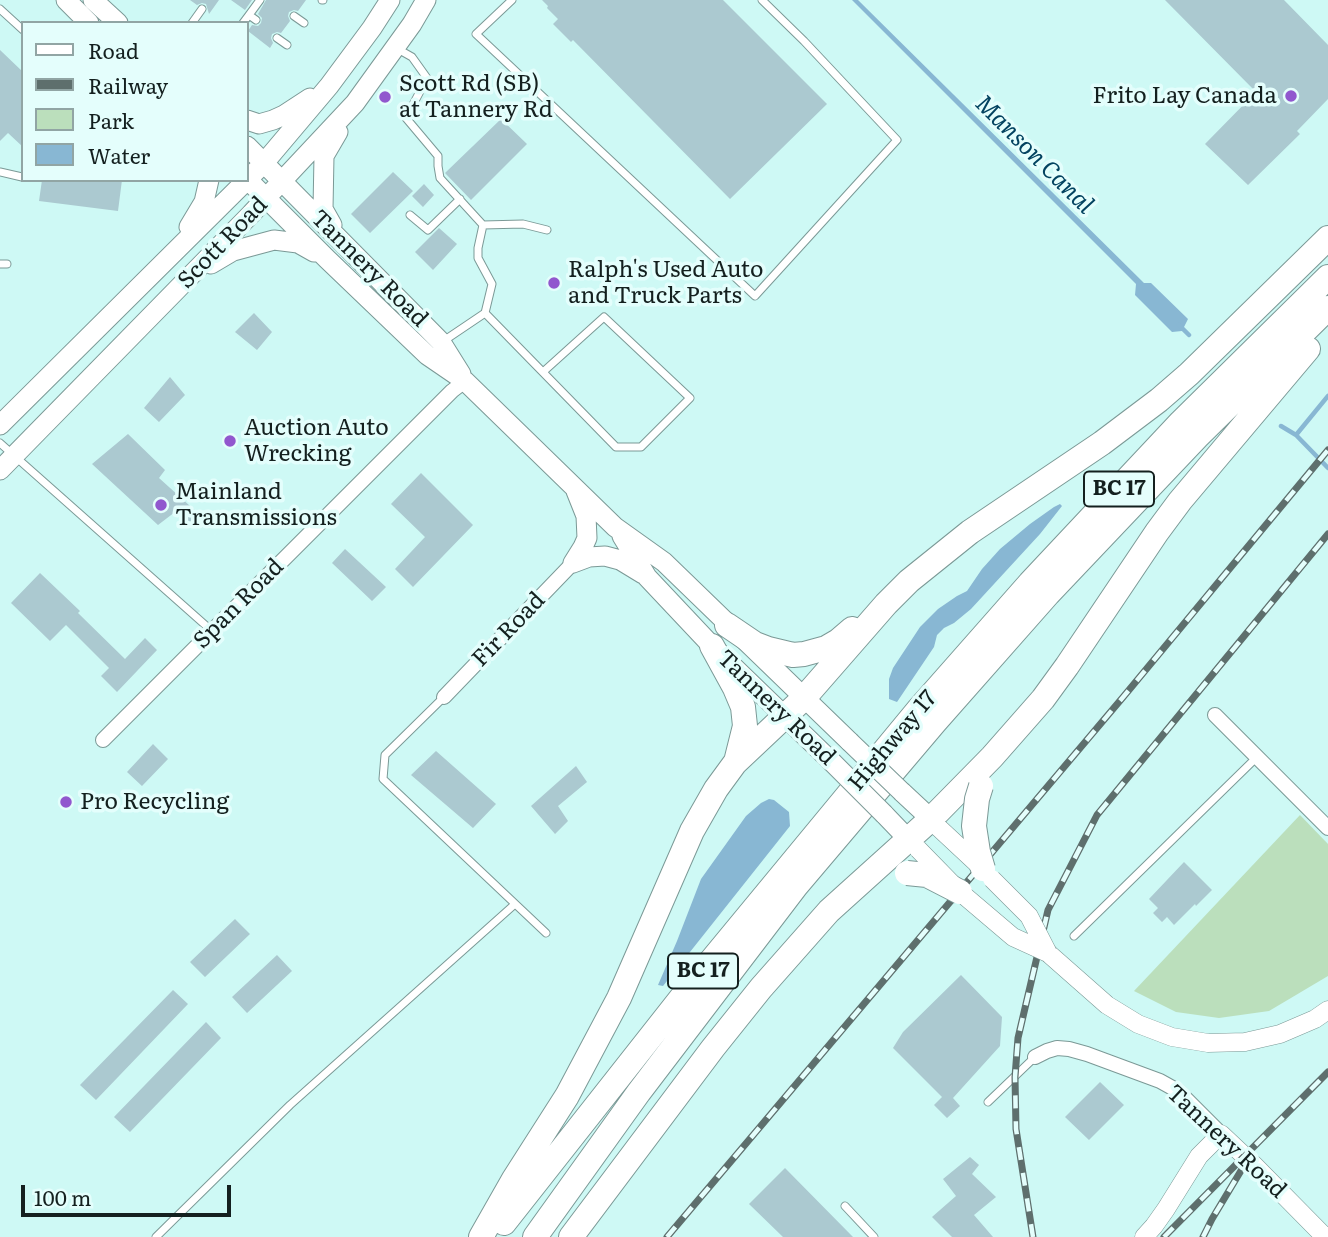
<!DOCTYPE html>
<html>
<head>
<meta charset="utf-8">
<style>
	body { margin:0 }
	#map { position:relative; width:1328px; height:1237px; overflow:hidden; background:#e4fefc; font-family:Literata,serif }
	canvas { display:block }
	.legend { position:absolute; left:21px; top:21px; width:228px; height:161px; box-sizing:border-box; background:#e4fefc; border:2px solid #91a5a4; margin:0; padding:9px 12px; list-style:none; font-size:21px; color:#14201f }
	.legend li { display:flex; align-items:center; gap:14px; height:35px }
	.legend b { width:35px; border:2px solid #91a5a4 }
	.scale { position:absolute; left:21px; top:1185px; width:210px; height:32px; box-sizing:border-box; border:4px solid #14201f; border-top:0; padding-left:9px; font-size:21px; line-height:24px; white-space:nowrap; color:#14201f; -webkit-text-stroke:5px #e4fefc; paint-order:stroke }
</style>
</head>
<body>
<div id="map">
<canvas width="1328" height="1237"></canvas>
<ul class="legend">
<li><b style="height:9px;background:#fff"></b>Road</li>
<li><b style="height:9px;background:#5e6f6d"></b>Railway</li>
<li><b style="height:19px;background:#bbdfbc"></b>Park</li>
<li><b style="height:19px;background:#88b7d3"></b>Water</li>
</ul>
<div class="scale">100 m</div>
</div>
<script>
const ctx = document.querySelector('canvas').getContext('2d');
ctx.lineJoin = 'round';
function fill(path, color) { ctx.fillStyle = color; ctx.fill(path, 'evenodd'); }
const shape = rows => new Path2D(rows.map(r => 'M' + r).join(''));
function stroke(path, color, width, dash) { ctx.strokeStyle = color; ctx.lineWidth = width; ctx.lineCap = dash ? 'butt' : 'round'; ctx.setLineDash(dash || []); ctx.stroke(path); }
function write(font, color, halo, rows, align = 'center') {
  ctx.font = font + ' Literata,serif'; ctx.lineWidth = 7; ctx.setLineDash([]); ctx.textBaseline = 'middle'; ctx.strokeStyle = halo; ctx.fillStyle = color; for (const [text, x, y, turn = 0] of rows) {
    ctx.save(); ctx.translate(x, y); ctx.rotate((+turn || 0) * Math.PI / 180); ctx.textAlign = isNaN(turn) ? turn : align; if (halo) ctx.strokeText(text, 0, 0); ctx.fillText(text, 0, 0); ctx.restore();
  }
}
const built = shape([
	[0,0,1328,0,1328,1237,0,1237],
	[23,23,247,23,247,180,23,180]
]);
const green = shape([
	[1300,815,1328,844,1328,976,1269,1011,1219,1018,1176,1012,1134,991]
]);
const water = shape([
	[852,0,858,0,1144,283,1151,283,1188,319,1182,331,1172,332,1135,295,1136,284],
	[1060,504,1062,506,1040,534,971,609,954,623,944,628,937,635,934,647,897,702,889,699,889,679,893,668,920,627,938,609,957,596,967,591,982,569,1000,549,1030,524,1054,507],
	[769,799,774,800,789,812,790,826,663,986,658,985,677,941,701,879,746,816,761,803]
]);
const stream = shape([
	[1179,325,1189,335],
	[1281,426,1296,435,1328,468],
	[1296,435,1328,396]
]);
const building = shape([
	[190,0,219,0,209,14,206,4,202,3,197,5],
	[231,0,252,0,245,10],
	[266,0,306,0,298,11,294,10,289,12,288,16,290,21,281,33,277,32,272,34,271,38,273,43,270,48,248,31,252,25,258,26,261,23,262,18,258,14],
	[542,0,723,0,827,104,730,199,573,40,571,42,553,24,558,19,547,8,548,6],
	[1165,0,1284,0,1328,45,1328,99,1297,131,1300,134,1248,185,1205,144,1256,92],
	[0,50,23,72,23,147,8,133,0,141],
	[501,119,527,144,471,200,445,173],
	[393,172,413,191,370,233,351,214],
	[42,180,122,180,118,211,39,201],
	[424,184,434,195,423,207,412,196],
	[439,228,457,244,433,270,415,252],
	[254,313,272,332,257,350,235,332],
	[170,377,185,395,159,422,144,408],
	[128,434,165,470,159,478,200,515,191,525,175,512,158,525,92,464],
	[421,473,473,525,413,587,395,569,425,537,391,504],
	[345,549,386,587,372,601,332,563],
	[40,573,80,611,78,613,125,659,145,638,157,650,117,692,101,676,109,668,66,625,50,641,11,603],
	[153,744,168,759,142,786,127,772],
	[436,751,496,804,473,828,411,775],
	[576,766,587,782,558,806,568,821,555,834,531,806],
	[1184,862,1212,890,1196,906,1195,904,1174,925,1167,917,1162,922,1153,913,1158,908,1149,899],
	[235,919,250,934,205,977,190,962],
	[277,955,292,971,247,1013,232,997],
	[961,975,1002,1017,1000,1046,953,1098,960,1106,947,1118,934,1105,942,1097,893,1048,903,1032],
	[173,990,188,1004,96,1100,80,1085],
	[206,1022,221,1038,130,1132,114,1117],
	[1100,1082,1124,1105,1089,1140,1065,1117],
	[970,1157,979,1165,972,1174,996,1197,974,1215,993,1237,952,1237,932,1217,956,1196,943,1179],
	[785,1168,853,1237,783,1237,749,1204]
]);
const service = shape([
	[322,0,323,0],
	[512,0,476,34,755,296,897,140,804,41,762,0],
	[0,9,23,30],
	[249,15,260,0],
	[294,16,304,23],
	[192,23,202,9],
	[243,23,249,15,256,20],
	[277,38,287,45],
	[396,48,412,57,427,78,406,118,438,156,438,166,440,178,483,225,478,248,478,258,492,284,485,313],
	[0,172,22,177],
	[410,215,428,230,460,199],
	[483,225,523,224,547,230],
	[0,264,7,264],
	[442,342,485,313,616,447,641,447,690,398,604,317,543,372],
	[0,443,212,631],
	[444,697,385,755,383,779,546,933],
	[1074,936,1257,757],
	[988,1102,1035,1057],
	[845,1206,874,1237],
	[156,1237,290,1105,515,904]
]);
const minor = shape([
	[444,697,573,563],
	[1215,715,1328,828],
	[103,740,452,391,465,381],
	[1035,1057,1047,1051,1057,1048,1069,1049,1087,1054,1160,1081,1178,1091,1221,1134]
]);
const tertiary = shape([
	[1048,953,1107,1005,1138,1024,1172,1037,1208,1043,1245,1042,1280,1034,1315,1019,1328,1010],
	[1144,1237,1154,1226,1166,1209,1199,1156,1221,1134,1255,1166,1325,1237]
]);
const secondary = shape([
	[66,0,89,23],
	[93,0,118,23],
	[247,120,259,124,273,120,284,115,310,98],
	[247,146,441,342,461,374],
	[247,179,327,259,427,355,465,381,615,527,664,562,850,742],
	[332,225,323,209,324,156,338,132],
	[189,227,204,202,209,180],
	[211,264,233,251,274,240,298,243,314,252],
	[0,425,264,163,329,86,372,28,390,0],
	[0,470,251,214,355,103,412,24,426,0],
	[622,536,647,577,712,646,832,762],
	[573,563,583,547,587,538,586,516,576,491],
	[573,563,589,557,605,556,620,560,643,574],
	[902,792,931,819],
	[884,814,908,839]
]);
const motorway = shape([
	[727,625,755,644,768,649,793,655,804,654,826,648,838,641,852,629],
	[712,646,735,688,743,707,745,726,736,762],
	[504,1223,697,978,919,709,1030,583,1181,422,1328,277],
	[481,1237,514,1179,567,1096,619,998,692,831,716,789,735,763,804,698,886,604,909,581,970,532,1102,443,1159,400,1189,374,1328,238],
	[535,1237,639,1092,796,886,935,722,1048,594,1197,437,1328,308],
	[571,1237,713,1048,761,988,829,911,931,819,992,757,1043,699,1067,666,1157,532,1180,501,1308,349]
]);
const rail = shape([
	[667,1237,1124,696,1328,450],
	[1033,1237,1016,1129,1015,1077,1018,1038,1048,910,1097,815,1328,534],
	[1164,1237,1328,1072],
	[1203,1237,1212,1219,1245,1164]
]);
const tertiaryBridge = shape([
	[939,828,983,869],
	[918,849,960,892,1013,937,1048,953],
	[992,879,1029,916,1048,953]
]);
const secondaryBridge = shape([
	[850,742,902,792],
	[832,762,884,814]
]);
const motorwayBridge = shape([
	[981,786,977,799,974,826,978,852,983,869],
	[907,873,927,875,960,892]
]);
const markers = [
	[1291,96,7,"#9157ce"],
	[385,97,7,"#9157ce"],
	[554,283,7,"#9157ce"],
	[230,441,7,"#9157ce"],
	[161,505,7,"#9157ce"],
	[66,802,7,"#9157ce"]
];
const shields = [
	[1119,489,70],
	[703,971,70]
];
const shieldNames = [
	["BC 17",1119,489],
	["BC 17",703,971]
];
const poiNames = [
	["Scott Rd (SB)",399,84],
	["at Tannery Rd",399,110],
	["Frito Lay Canada",1277,96,"right"],
	["Ralph's Used Auto",568,270],
	["and Truck Parts",568,296],
	["Auction Auto",244,428],
	["Wrecking",244,454],
	["Mainland",175,492],
	["Transmissions",175,518],
	["Pro Recycling",80,802]
];
const streetNames = [
	["Scott Road",223,243,-46],
	["Tannery Road",369,269,45],
	["Span Road",239,604,-45],
	["Fir Road",509,630,-46],
	["Tannery Road",776,708,44],
	["Highway 17",893,741,-50],
	["Tannery Road",1226,1142,43]
];
const waterNames = [
	["Manson Canal",1034,155,45]
];
fill(built, '#cef9f5');
fill(green, '#bbdfbc');
fill(water, '#88b7d3');
stroke(stream, '#88b7d3', 4.5);
fill(building, '#abc9d0');
stroke(service, '#7b9996', 9);
stroke(minor, '#7b9996', 16);
stroke(tertiary, '#7b9996', 19);
stroke(secondary, '#7b9996', 21);
stroke(motorway, '#7b9996', 26);
stroke(service, '#fff', 7);
stroke(minor, '#fff', 14);
stroke(tertiary, '#fff', 18);
stroke(secondary, '#fff', 19);
stroke(motorway, '#fff', 24);
stroke(rail, '#5e6f6d', 7);
stroke(rail, '#e4fefc', 4.5, [13]);
stroke(tertiaryBridge, '#7b9996', 19, []);
stroke(secondaryBridge, '#7b9996', 21, []);
stroke(motorwayBridge, '#7b9996', 26, []);
stroke(tertiaryBridge, '#fff', 18);
stroke(secondaryBridge, '#fff', 19);
stroke(motorwayBridge, '#fff', 24);
for (const [x, y, r, color] of markers) { const dot = new Path2D(); dot.arc(x, y, r, 0, 2 * Math.PI); ctx.fillStyle = color; ctx.fill(dot); stroke(dot, '#e4fefc', 2.5); }
for (const [x, y, w] of shields) { const box = new Path2D(); box.roundRect(x - w / 2, y - 17.5, w, 35, 5); ctx.fillStyle = '#e4fefc'; ctx.fill(box); stroke(box, '#14201f', 2); }
write('bold 21px', '#14201f', null, shieldNames);
write('23px', '#14201f', '#e4fefc', poiNames, 'left');
write('23px', '#14201f', '#e4fefc', streetNames);
write('italic 24px', '#034360', '#e4fefc', waterNames);
</script>
</body>
</html>
